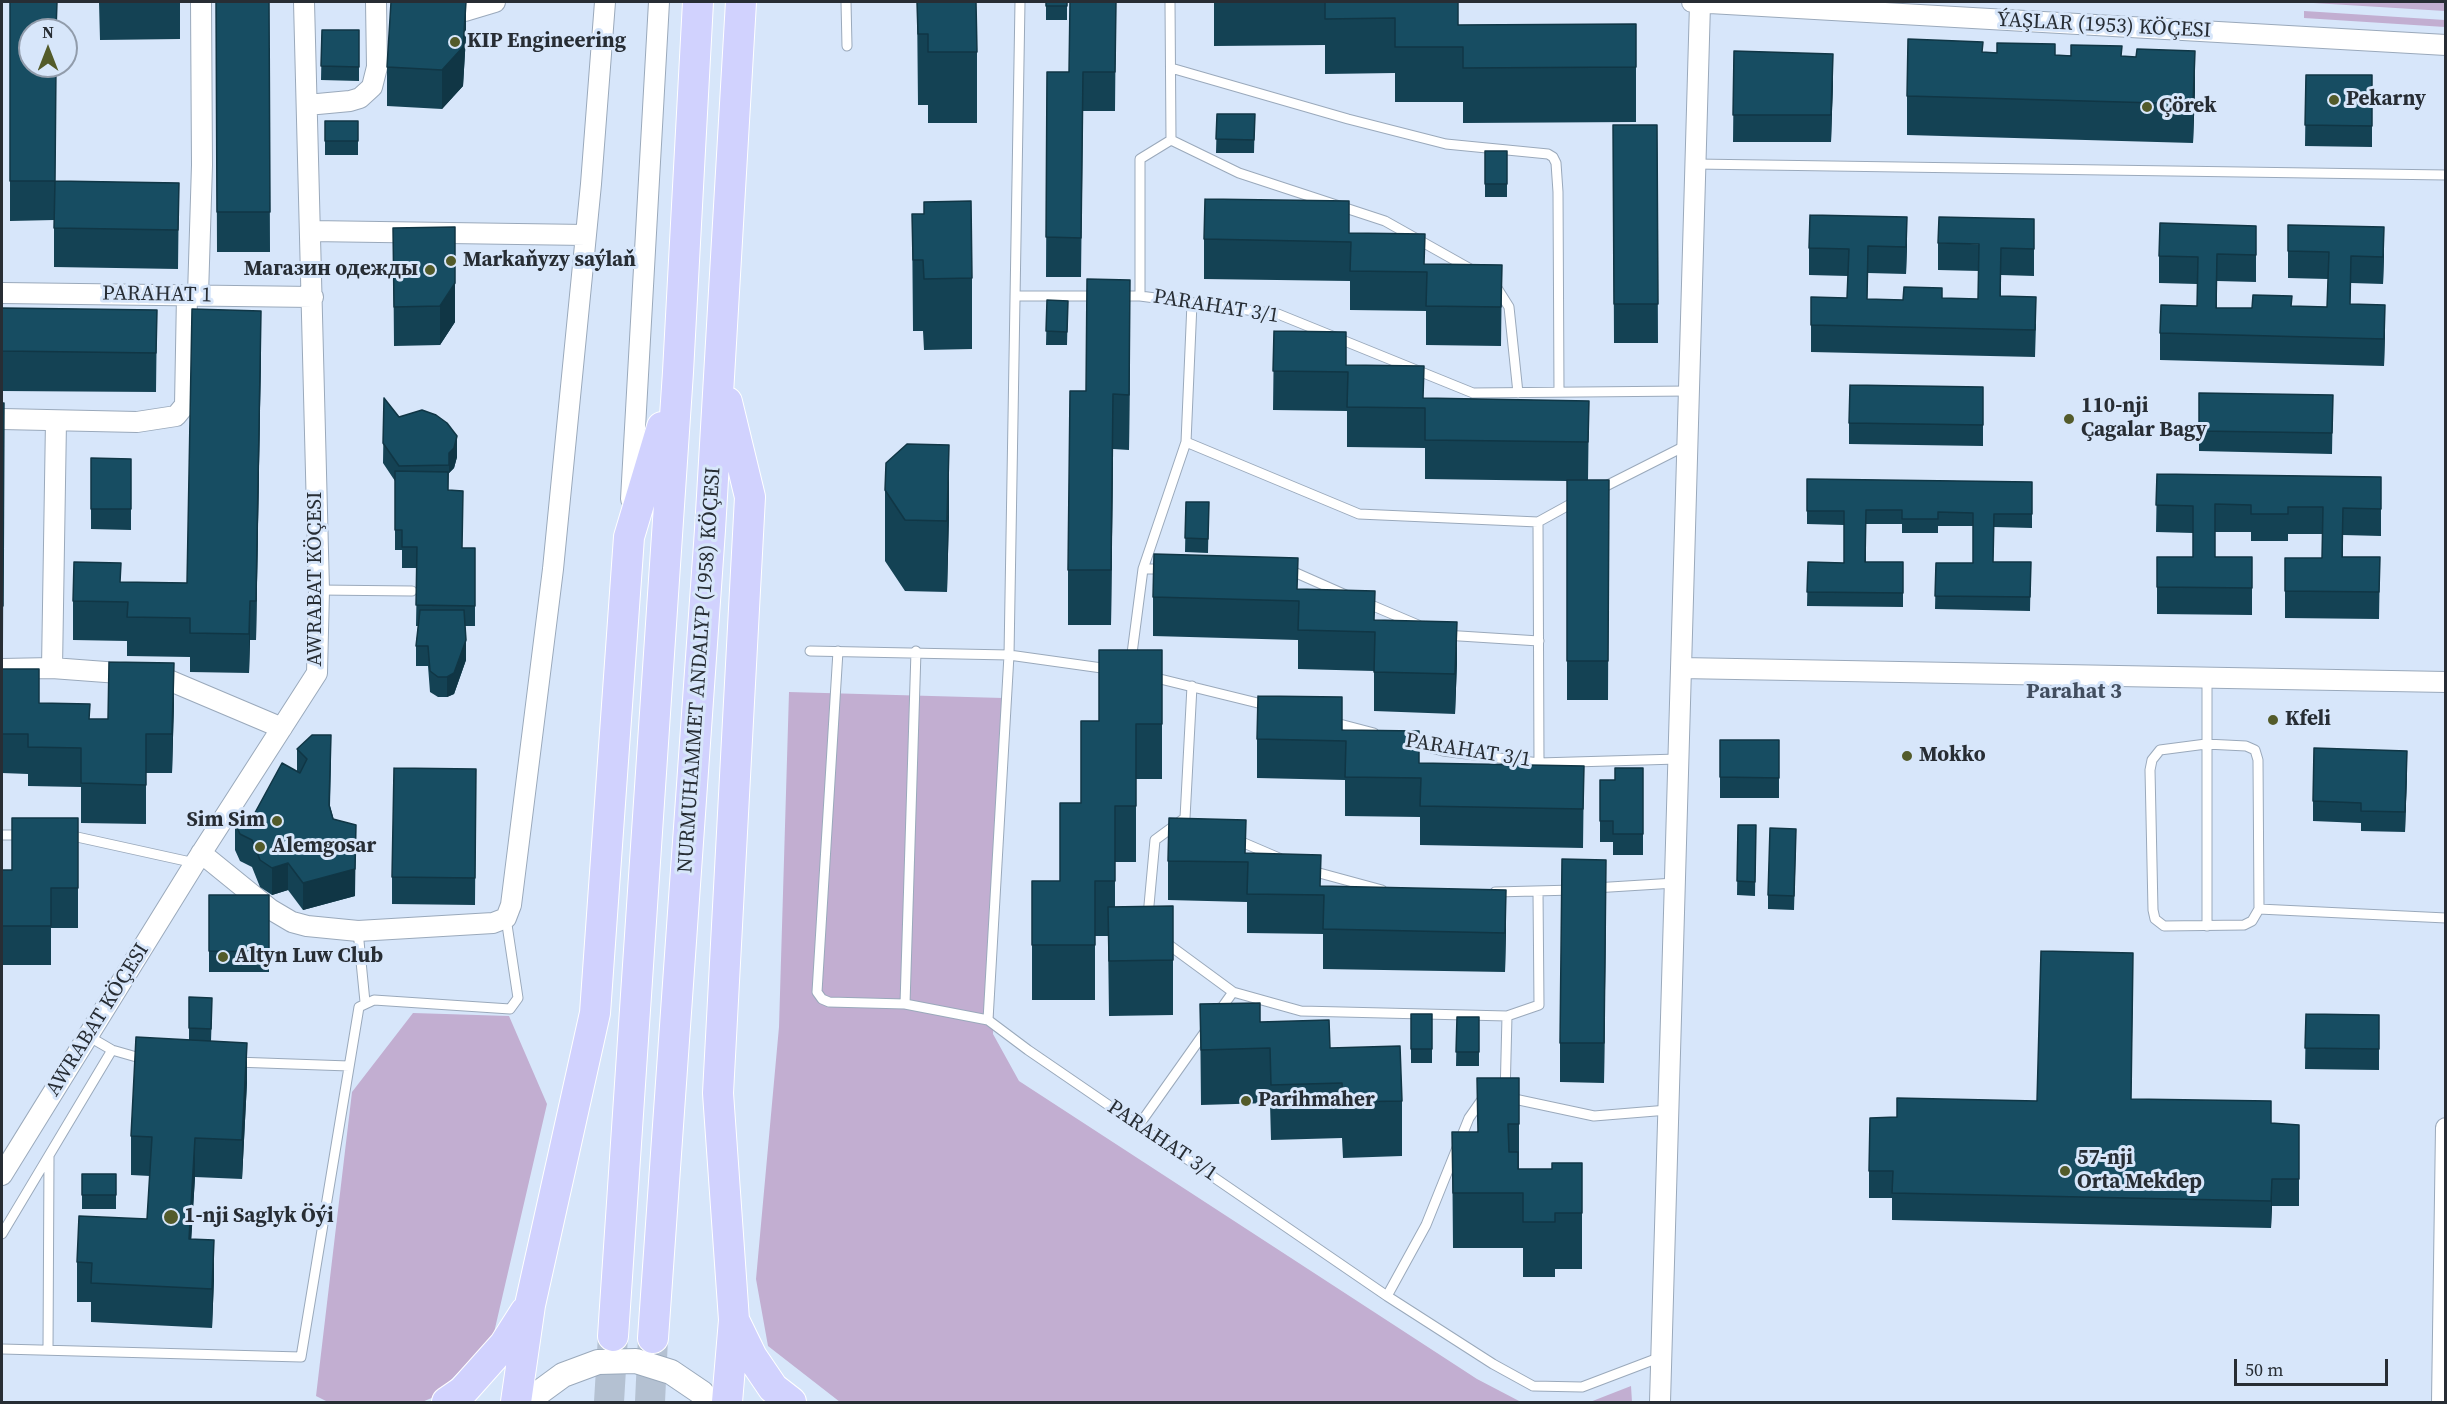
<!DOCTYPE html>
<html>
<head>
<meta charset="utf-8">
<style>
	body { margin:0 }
	#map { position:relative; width:2447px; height:1404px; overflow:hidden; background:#d7e6fa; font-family:"Source Serif 4",serif }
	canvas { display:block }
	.frame { position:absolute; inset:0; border:3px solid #272d34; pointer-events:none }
	.north { position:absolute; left:18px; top:18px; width:60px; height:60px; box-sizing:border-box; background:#d7e6fa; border:2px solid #919cab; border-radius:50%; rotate:0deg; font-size:16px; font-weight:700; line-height:24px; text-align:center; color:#272d34 }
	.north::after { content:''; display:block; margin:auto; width:21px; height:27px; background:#535b2a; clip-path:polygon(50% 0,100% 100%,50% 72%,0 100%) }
	.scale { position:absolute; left:2234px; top:1359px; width:154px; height:27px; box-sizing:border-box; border:3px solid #272d34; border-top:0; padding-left:8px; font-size:18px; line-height:21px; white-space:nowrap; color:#272d34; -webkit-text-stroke:4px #d7e6fa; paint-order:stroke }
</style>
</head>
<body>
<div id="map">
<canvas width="2447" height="1404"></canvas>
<div class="frame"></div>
<div class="north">N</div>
<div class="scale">50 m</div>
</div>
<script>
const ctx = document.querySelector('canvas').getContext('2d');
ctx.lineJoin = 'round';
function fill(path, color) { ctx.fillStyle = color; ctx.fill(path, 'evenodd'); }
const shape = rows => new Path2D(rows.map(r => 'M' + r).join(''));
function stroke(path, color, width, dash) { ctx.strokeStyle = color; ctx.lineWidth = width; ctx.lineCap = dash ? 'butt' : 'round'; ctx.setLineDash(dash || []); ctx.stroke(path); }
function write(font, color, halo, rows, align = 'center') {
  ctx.font = font + ' "Source Serif 4",serif'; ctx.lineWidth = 6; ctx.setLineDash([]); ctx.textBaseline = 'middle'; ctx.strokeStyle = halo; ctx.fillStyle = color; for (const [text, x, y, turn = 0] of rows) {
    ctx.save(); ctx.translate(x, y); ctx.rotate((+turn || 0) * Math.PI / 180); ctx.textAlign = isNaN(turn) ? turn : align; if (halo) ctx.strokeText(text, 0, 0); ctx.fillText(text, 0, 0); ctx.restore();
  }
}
const green = shape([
	[2297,2,2445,2,2445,11],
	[2304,11,2445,20,2445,27,2304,18],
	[789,692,1003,698,993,1034,1019,1081,1477,1379,1521,1402,840,1402,768,1346,756,1279,779,1027],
	[413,1013,509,1016,547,1104,493,1337,434,1397,422,1402,328,1402,316,1396,352,1092],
	[1631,1386,1632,1402,1590,1402]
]);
const primaryTunnel = shape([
	[609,1402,613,1336],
	[650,1402,653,1338]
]);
const service = shape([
	[846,2,847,46],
	[1020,2,1009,655,988,1020,1028,1050,1387,1296,1493,1364,1533,1386,1582,1387,1661,1357],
	[1171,68,1348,119,1446,144,1548,154,1553,157,1556,163,1558,192,1559,392],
	[1171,140,1239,173,1385,221,1474,271],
	[1695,164,2446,175],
	[1497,288,1509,307,1518,393],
	[1016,296,1098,296],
	[1120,296,1140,296,1278,314,1473,393,1689,391],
	[1140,296,1140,159,1171,140,1170,2],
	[1186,442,1359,514,1538,522],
	[1598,490,1687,445],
	[1143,569,1164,569],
	[1286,572,1294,572,1346,595],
	[319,590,412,591],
	[1364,602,1418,625],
	[1444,635,1539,641],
	[810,651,1009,655,1109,669],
	[838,651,817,992,822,999,829,1002,905,1004],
	[916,651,905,1004,988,1020],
	[1131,661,1143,569,1186,442,1192,303],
	[1152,677,1270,706],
	[1332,722,1374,733],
	[1408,742,1443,751,1539,763,1678,759],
	[2206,744,2246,746,2255,750,2258,760,2259,909,2252,921,2244,925,2164,926,2155,919,2153,910,2150,770,2152,760,2160,750,2206,744],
	[1539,763,1538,522,1578,500],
	[2,835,24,835],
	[68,835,195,863],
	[1237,840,1279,858],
	[1312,871,1382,890],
	[1594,888,1675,883],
	[1495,892,1574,890],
	[2259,909,2446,918],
	[1148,916,1155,840,1185,818,1192,686],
	[2207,926,2207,678],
	[358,931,365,1002],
	[1165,942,1233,992,1301,1011,1507,1016,1505,1097,1594,1116,1668,1110],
	[1218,1013,1233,992],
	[1507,1016,1539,1005,1538,892],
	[88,1036,112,1050,147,1060],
	[235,1062,349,1066],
	[1139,1125,1207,1029],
	[2,1234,112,1050],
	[1387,1296,1426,1225,1469,1118,1481,1101,1484,1100],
	[2,1349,301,1357,359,1007,374,1000,510,1009,518,998,506,918],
	[48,1350,49,1157]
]);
const minor = shape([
	[1692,2,2446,45],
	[439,12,465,11,495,2],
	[307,105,350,101,360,98,372,87,377,67,376,2],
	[311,231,586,235],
	[2,293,313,297],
	[198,295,202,165,201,2],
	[2,419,137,422,176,416,185,405,187,295],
	[631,499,659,2],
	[52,668,56,421],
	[1681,668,2446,682],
	[2,669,52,668,159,676,282,728],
	[201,853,270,909,292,922,307,926,358,931,493,923,506,918,511,905,553,569,591,184,605,2],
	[2,1175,195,863,317,673,319,590,304,2],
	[1660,1402,1700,4],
	[2442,1402,2446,1128]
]);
const tertiary = shape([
	[529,1402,533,1397,563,1375,598,1362,636,1361,671,1372,702,1393,709,1402]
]);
const primary = shape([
	[727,402,750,497,718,1093,734,1320,727,1402],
	[734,1320,752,1357,773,1388,791,1402],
	[613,1336,678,372,698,2],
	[653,1338,710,530,741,2],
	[447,1402,463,1391,504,1345,525,1312],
	[516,1402,530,1305,595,1013,629,537,662,427]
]);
const wall = shape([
	[10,2,55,181,179,183,178,269,54,267,54,220,10,221],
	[99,2,180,2,180,39,100,40],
	[216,2,269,2,270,252,217,252],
	[917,2,977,52,977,123,928,123,928,105,918,105],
	[1046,2,1067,2,1067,20,1046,20],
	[1116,2,1115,111,1083,111,1081,277,1046,277,1047,72,1069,72],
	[1214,2,1458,2,1458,25,1636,24,1636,122,1463,123,1463,102,1395,102,1395,73,1325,74,1325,45,1214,46],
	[322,30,359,30,359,81,321,80],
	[466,36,463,86,442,109,387,106,387,67],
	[1734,51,1833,81,1831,142,1733,142],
	[1983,52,2055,55,2136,57,2195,90,2193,143,1907,135,1907,96],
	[2306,75,2372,75,2372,147,2305,146],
	[1217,114,1255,114,1254,153,1216,153],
	[325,121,358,121,358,155,325,155],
	[1613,125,1657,125,1658,343,1614,343],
	[1485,151,1507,151,1507,197,1485,197],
	[912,214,972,278,972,349,924,350,923,331,913,331],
	[2288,225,2384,254,2383,284,2351,283,2350,304,2385,332,2384,366,2160,360,2160,333,2197,306,2197,284,2159,283,2159,256,2256,253,2256,282,2217,281,2217,308,2252,308,2292,306,2327,307,2328,279,2288,278],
	[393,228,455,322,440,345,394,346],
	[1349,233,1425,264,1502,265,1501,346,1426,345,1426,311,1350,310,1350,281,1204,279,1204,239],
	[1938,243,2034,246,2034,276,2001,275,2001,296,2036,324,2035,357,1811,352,1811,297,1847,298,1848,276,1809,275,1809,248,1907,244,1906,274,1868,273,1867,299,1903,300,1942,298,1978,299,1979,271,1938,270],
	[1047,300,1068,301,1067,345,1046,345],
	[2,308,157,310,156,392,2,391],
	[1274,331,1346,365,1424,398,1589,401,1588,480,1609,480,1608,700,1567,700,1567,481,1425,479,1425,448,1347,447,1347,411,1273,410],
	[1130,335,1129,450,1113,449,1111,625,1068,625,1068,570,1086,391],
	[261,350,256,640,250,640,249,673,190,672,190,657,127,656,127,641,73,640,73,601,121,582,187,583],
	[1983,387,1983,446,1849,444,1849,423],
	[2333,395,2332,454,2199,451,2199,431],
	[384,398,399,417,457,457,454,468,449,473,448,490,462,548,475,548,475,626,465,626,466,660,454,694,447,697,438,697,430,692,428,666,416,666,416,646,418,626,416,626,417,568,402,568,402,550,395,550,395,481,383,463],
	[2,403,4,403,3,646,2,646],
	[91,458,131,459,131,530,91,529],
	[2157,474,2381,477,2381,536,2343,535,2343,557,2380,557,2379,619,2285,618,2285,558,2322,558,2322,534,2288,534,2288,541,2251,541,2251,532,2215,532,2215,557,2252,557,2252,615,2157,614,2157,557,2193,557,2193,533,2156,532],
	[1807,479,2032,482,2032,528,1994,527,1993,562,2031,562,2030,611,1935,609,1936,563,1973,563,1973,526,1938,526,1938,533,1902,533,1902,524,1866,524,1866,562,1903,562,1903,607,1807,606,1808,562,1844,563,1844,525,1807,524],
	[885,490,949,516,947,592,905,591,885,561],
	[1186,502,1209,502,1208,553,1185,552],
	[1298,589,1375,620,1457,662,1455,714,1374,711,1374,671,1298,669,1298,640,1153,636,1153,597],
	[1162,650,1162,779,1136,779,1136,862,1115,862,1115,907,1173,906,1173,1015,1109,1016,1108,936,1095,936,1095,1000,1032,1000,1032,881,1060,881,1081,803],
	[2,669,39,703,90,719,108,719,174,702,172,773,146,773,146,824,81,823,81,787,28,786,28,774,2,773],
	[1342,730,1419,763,1584,766,1583,848,1420,845,1420,817,1345,816,1345,780,1257,778,1257,739],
	[1720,740,1779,740,1779,798,1720,798],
	[297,749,331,762,330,806,355,896,303,910,288,890,272,895,260,887,252,867,240,861,235,850,235,823,251,820,297,771],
	[1643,768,1643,855,1613,855,1613,842,1600,842,1600,780,1615,780],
	[476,769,475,905,392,904,392,877],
	[2407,771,2405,832,2361,831,2361,823,2313,821,2313,801],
	[78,818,78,928,51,928,51,965,2,965,2,870,12,870],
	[1738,825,1756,825,1755,896,1737,895],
	[1796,843,1794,910,1768,909,1768,895],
	[1246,853,1321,886,1506,929,1505,972,1323,969,1323,934,1247,933,1247,902,1168,900,1168,861],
	[209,895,269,895,269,972,209,972],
	[1606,899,1604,1083,1560,1082,1560,1043],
	[2133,980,2131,1099,2271,1123,2299,1125,2299,1206,2272,1206,2271,1228,1892,1220,1892,1198,1869,1198,1869,1171,1897,1117,2037,1101],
	[189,997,212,1012,211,1041,247,1082,242,1179,195,1177,191,1239,214,1279,212,1328,91,1322,91,1302,77,1302,77,1262,147,1219,150,1176,131,1175,131,1136,189,1040],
	[1200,1004,1260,1022,1330,1048,1402,1101,1402,1156,1343,1158,1342,1138,1271,1140,1270,1103,1201,1105],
	[1411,1014,1432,1014,1432,1063,1411,1063],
	[2306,1014,2379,1015,2379,1070,2305,1069],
	[1457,1017,1479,1017,1479,1066,1456,1066],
	[1519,1078,1519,1169,1552,1169,1582,1163,1582,1269,1555,1269,1555,1277,1523,1277,1523,1248,1453,1248,1452,1132,1477,1132],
	[82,1174,116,1174,116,1209,82,1209]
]);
const shadedWall = shape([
	[466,2,466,36,463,86,442,109,442,70],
	[2195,51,2195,90,2193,143,2193,104],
	[1833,54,1833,81,1831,142,1831,115],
	[1907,217,1907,244,1906,274,1906,247],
	[2384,227,2384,254,2383,284,2383,257],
	[1130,280,1130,335,1129,450,1129,395],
	[455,283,455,322,440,345,440,306],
	[2385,305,2385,332,2384,366,2384,339],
	[261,311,261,350,256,640,256,601],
	[1113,394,1113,449,1111,625,1111,570],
	[457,436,457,457,454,468,449,473,449,453],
	[949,445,949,516,947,592,947,521],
	[250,601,250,640,249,673,249,634],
	[1457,622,1457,662,1455,714,1455,674],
	[466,640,466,660,454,694,447,697,447,677],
	[174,663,174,702,172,773,172,734],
	[2407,751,2407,771,2405,832,2405,812],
	[356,825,355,896,303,910,303,883],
	[1606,860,1606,899,1604,1083,1604,1043],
	[288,863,288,890,272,895,272,868],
	[1506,890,1506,929,1505,972,1505,933],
	[247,1043,247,1082,242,1179,242,1140],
	[195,1138,195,1177,189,1278,189,1239],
	[2272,1179,2272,1206,2271,1228,2271,1201],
	[214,1240,214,1279,212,1328,212,1289]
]);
const building = shape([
	[10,2,57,2,56,30,30,30,30,66,56,66,55,181,179,183,178,230,54,228,55,181,10,181,10,2],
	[216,2,269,2,270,212,217,212,216,2],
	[391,2,466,2,463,47,442,70,387,67,391,2],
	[917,2,976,2,977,52,928,52,928,34,918,34,917,2],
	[1046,2,1067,2,1067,6,1046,6,1046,2],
	[1070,2,1116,2,1115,72,1083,72,1081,238,1046,237,1047,72,1069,72,1070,2],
	[1325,2,1458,2,1458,25,1636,24,1636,67,1463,68,1463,47,1395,47,1395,18,1325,19,1325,2],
	[322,30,359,30,359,67,321,66,322,30],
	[1908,39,1983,42,1982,52,1997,53,1997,43,2055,44,2055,55,2071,56,2071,45,2122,46,2121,56,2136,57,2137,49,2195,51,2193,104,1907,96,1908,39],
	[1734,51,1833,54,1831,115,1733,115,1734,51],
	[2306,75,2372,75,2372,126,2305,125,2306,75],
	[1217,114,1255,114,1254,140,1216,139,1217,114],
	[325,121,358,121,358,141,325,141,325,121],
	[1613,125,1657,125,1658,304,1614,304,1613,125],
	[1485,151,1507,151,1507,184,1485,184,1485,151],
	[1205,199,1349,201,1349,233,1425,234,1424,264,1502,265,1501,307,1426,306,1427,272,1350,271,1351,242,1204,239,1205,199],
	[971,201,972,278,924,279,923,260,913,260,912,214,924,214,924,202,971,201],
	[1810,215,1907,217,1906,247,1868,246,1867,299,1903,300,1904,287,1942,288,1942,298,1978,299,1979,244,1938,243,1939,217,2034,219,2034,249,2001,248,2000,296,2036,297,2035,330,1811,325,1811,297,1847,298,1849,249,1809,248,1810,215],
	[2160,223,2256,226,2256,255,2217,254,2216,308,2252,308,2253,295,2292,296,2291,306,2327,307,2329,252,2288,251,2288,225,2384,227,2383,257,2351,256,2350,304,2385,305,2384,339,2160,333,2161,305,2197,306,2198,257,2159,256,2160,223],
	[455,227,455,283,440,306,394,307,393,228,455,227],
	[1087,279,1130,280,1129,395,1113,394,1111,570,1068,570,1070,391,1086,391,1087,279],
	[1047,300,1068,301,1067,332,1046,331,1047,300],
	[2,308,157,310,156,353,2,351,2,308],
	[192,309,261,311,256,601,250,601,249,634,190,633,190,618,127,617,128,602,73,601,74,562,121,563,120,582,187,583,192,309],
	[1274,331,1346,332,1346,365,1424,366,1423,398,1589,401,1588,442,1425,440,1425,408,1347,407,1348,372,1273,371,1274,331],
	[1850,385,1983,387,1983,425,1849,423,1850,385],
	[2199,393,2333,395,2332,433,2199,431,2199,393],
	[384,398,399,417,422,410,436,415,447,423,457,436,454,448,449,453,449,465,399,466,383,443,384,398],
	[2,403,4,403,3,606,2,606,2,403],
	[907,444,949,445,947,521,905,520,885,490,886,463,907,444],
	[91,458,131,459,131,509,91,509,91,458],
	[395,471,448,472,448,490,463,491,462,548,475,548,475,606,416,605,417,547,402,547,402,530,395,530,395,471],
	[2157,474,2381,477,2381,509,2343,508,2342,557,2380,557,2379,592,2285,591,2285,558,2322,558,2323,507,2288,507,2288,514,2251,514,2251,505,2215,504,2215,557,2252,557,2252,588,2157,587,2157,557,2193,557,2193,506,2156,505,2157,474],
	[1807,479,2032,482,2032,514,1994,514,1993,562,2031,562,2030,597,1935,596,1936,563,1973,563,1973,513,1938,512,1938,519,1902,519,1902,510,1866,510,1865,562,1903,562,1903,593,1807,592,1808,562,1844,563,1844,511,1807,511,1807,479],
	[1567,480,1609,480,1608,661,1567,661,1567,480],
	[1186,502,1209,502,1208,539,1185,538,1186,502],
	[1154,554,1298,558,1297,589,1375,591,1374,620,1457,622,1455,674,1374,672,1375,632,1298,630,1299,601,1153,597,1154,554],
	[420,610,464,610,466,640,454,673,447,677,438,677,430,671,428,646,416,646,420,610],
	[1099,650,1162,650,1162,724,1136,724,1136,806,1115,806,1115,881,1095,881,1095,945,1032,945,1032,881,1060,881,1060,803,1081,803,1081,721,1099,721,1099,650],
	[109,662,174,663,172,734,146,734,146,785,81,783,81,748,28,747,28,734,2,734,2,669,39,669,39,703,90,704,89,719,108,719,109,662],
	[1258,696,1342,697,1342,730,1419,731,1419,763,1584,766,1583,809,1420,806,1421,778,1345,777,1346,741,1257,739,1258,696],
	[312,735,331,735,329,805,333,819,356,825,355,869,303,883,288,863,272,868,260,860,252,840,240,834,235,823,241,814,251,820,282,763,300,773,307,759,297,749,312,735],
	[1720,740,1779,740,1779,778,1720,777,1720,740],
	[2314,748,2407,751,2405,812,2361,811,2361,803,2313,801,2314,748],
	[394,768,476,769,475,878,392,877,394,768],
	[1615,768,1643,768,1643,834,1613,834,1613,821,1600,821,1600,780,1615,780,1615,768],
	[12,818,78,818,78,888,51,888,51,926,2,926,2,870,12,870,12,818],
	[1169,818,1246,820,1245,853,1321,855,1320,886,1506,890,1505,933,1323,929,1324,895,1247,894,1248,862,1168,861,1169,818],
	[1738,825,1756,825,1755,882,1737,881,1738,825],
	[1770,828,1796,829,1794,896,1768,895,1770,828],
	[1562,859,1606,860,1604,1043,1560,1043,1562,859],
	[209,895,269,895,269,952,209,951,209,895],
	[1173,906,1173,960,1109,961,1108,907,1173,906],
	[2041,951,2133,953,2131,1099,2271,1101,2271,1123,2299,1125,2299,1179,2272,1179,2271,1201,1892,1193,1893,1171,1869,1171,1870,1118,1897,1117,1897,1098,2037,1101,2041,951],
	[189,997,212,998,211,1029,189,1028,189,997],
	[1260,1003,1260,1022,1329,1020,1330,1048,1400,1046,1402,1101,1343,1102,1342,1083,1271,1085,1270,1048,1201,1050,1200,1004,1260,1003],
	[1411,1014,1432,1014,1432,1049,1411,1049,1411,1014],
	[2306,1014,2379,1015,2379,1049,2305,1048,2306,1014],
	[1457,1017,1479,1017,1479,1052,1456,1052,1457,1017],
	[136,1037,247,1043,242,1140,195,1138,189,1239,214,1240,212,1289,91,1283,92,1263,77,1262,79,1216,147,1219,152,1137,131,1136,136,1037],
	[1477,1078,1519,1078,1519,1124,1508,1124,1509,1152,1518,1152,1518,1169,1552,1169,1552,1163,1582,1163,1582,1213,1555,1213,1555,1222,1523,1222,1523,1193,1453,1193,1452,1132,1478,1132,1477,1078],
	[82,1174,116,1174,116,1195,82,1195,82,1174]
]);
const markers = [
	[455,42,6,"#535b2a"],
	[2334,100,6,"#535b2a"],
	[2147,107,6,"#535b2a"],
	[451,261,6,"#535b2a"],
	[430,270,6,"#535b2a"],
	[2069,419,6,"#535b2a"],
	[2273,720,6,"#535b2a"],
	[1907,756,6,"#535b2a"],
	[277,821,6,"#535b2a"],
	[260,847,6,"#535b2a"],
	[223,957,6,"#535b2a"],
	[1246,1101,6,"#535b2a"],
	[2065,1171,6,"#535b2a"],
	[171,1217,8,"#535b2a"]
];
const streetNames = [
	["ÝAŞLAR (1953) KÖÇESI",2104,26,3],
	["PARAHAT 1",157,295,1],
	["PARAHAT 3/1",1216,307,9],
	["AWRABAT KÖÇESI",316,579,-90],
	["NURMUHAMMET ANDALYP (1958) KÖÇESI",700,670,-86],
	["PARAHAT 3/1",1468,751,9],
	["AWRABAT KÖÇESI",98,1020,-58],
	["PARAHAT 3/1",1162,1141,34]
];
const poiNames = [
	["KIP Engineering",467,42],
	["Pekarny",2346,100],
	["Çörek",2159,107],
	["Markaňyzy saýlaň",463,261],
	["Магазин одежды",418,270,"right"],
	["110-nji",2081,407],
	["Çagalar Bagy",2081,431],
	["Kfeli",2285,720],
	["Mokko",1919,756],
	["Sim Sim",265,821,"right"],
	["Alemgosar",272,847],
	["Altyn Luw Club",235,957],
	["Parihmaher",1258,1101],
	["57-nji",2077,1159],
	["Orta Mekdep",2077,1183],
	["1-nji Saglyk Öýi",184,1217]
];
const neighbourhoodNames = [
	["Parahat 3",2074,692]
];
fill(green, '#c2aed1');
stroke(primaryTunnel, '#b4c1d2', 30, [30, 15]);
stroke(service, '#9aa9bb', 11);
stroke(minor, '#9aa9bb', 22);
stroke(tertiary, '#9aa9bb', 26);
stroke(primary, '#fff', 32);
stroke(service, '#fff', 9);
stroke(minor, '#fff', 20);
stroke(tertiary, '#fff', 24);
stroke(primary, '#d1d2fe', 30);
fill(wall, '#144254');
fill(shadedWall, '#103645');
fill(building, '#174d62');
stroke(building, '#103645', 1.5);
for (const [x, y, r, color] of markers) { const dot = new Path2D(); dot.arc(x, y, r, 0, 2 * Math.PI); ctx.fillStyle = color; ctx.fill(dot); stroke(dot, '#d7e6fa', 2); }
write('21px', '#272d34', '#d7e6fa', streetNames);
write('bold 21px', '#272d34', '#d7e6fa', poiNames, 'left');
write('bold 22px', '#424e5f', '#d7e6fa', neighbourhoodNames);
</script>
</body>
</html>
